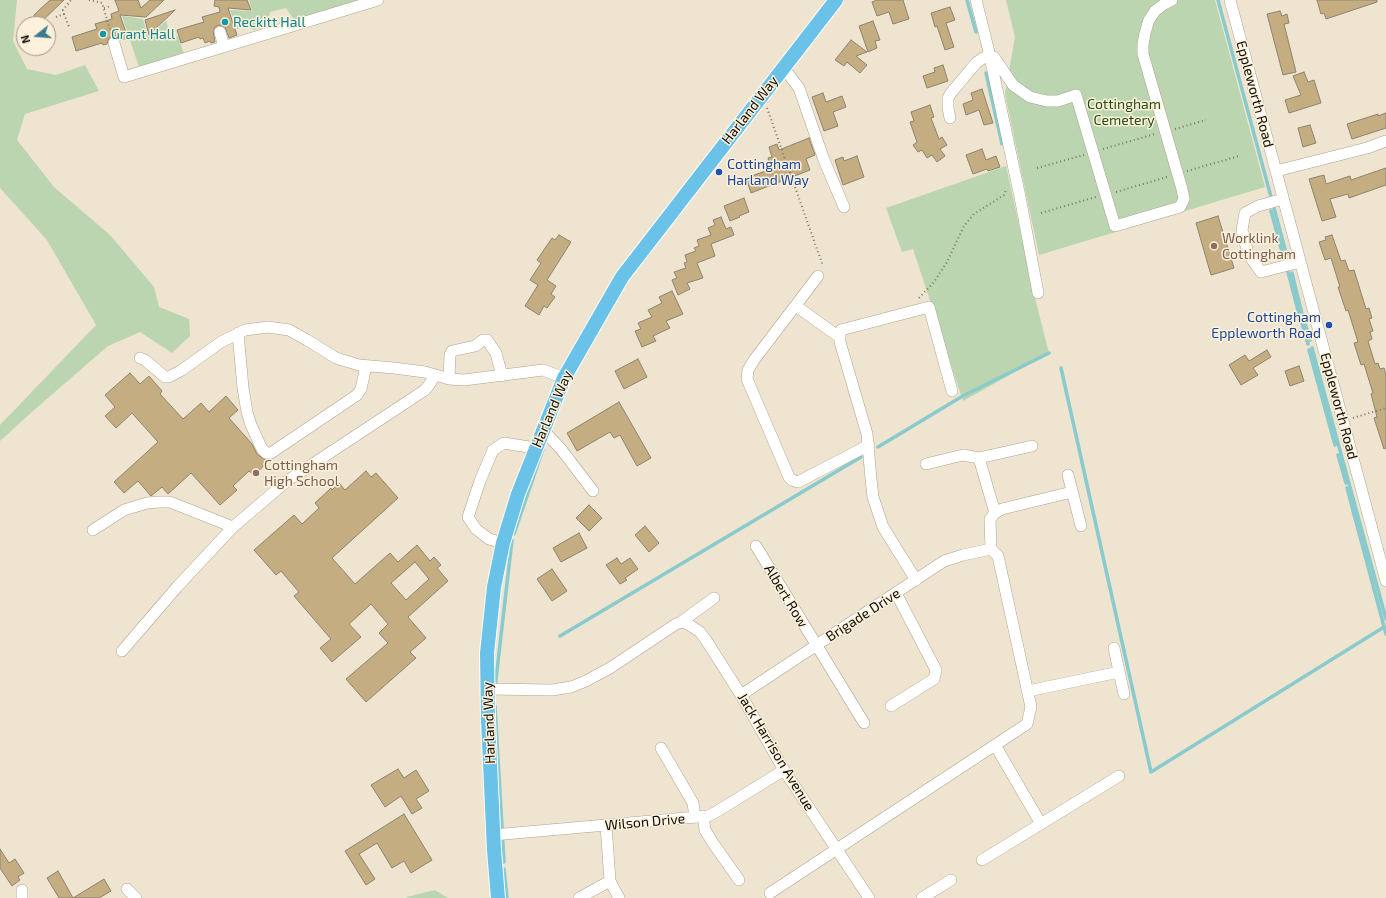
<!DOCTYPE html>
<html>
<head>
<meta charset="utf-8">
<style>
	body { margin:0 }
	#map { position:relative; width:1386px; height:898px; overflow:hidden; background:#efe4cf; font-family:"Exo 2",sans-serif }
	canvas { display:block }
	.north { position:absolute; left:16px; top:16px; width:40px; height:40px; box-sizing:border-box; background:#fcf2dc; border:1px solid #9e9686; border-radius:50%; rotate:253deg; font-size:11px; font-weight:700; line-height:16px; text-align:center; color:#100c06 }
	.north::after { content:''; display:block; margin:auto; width:14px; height:18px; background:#3e7b91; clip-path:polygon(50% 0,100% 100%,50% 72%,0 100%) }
</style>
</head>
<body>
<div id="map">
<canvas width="1386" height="898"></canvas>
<div class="north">N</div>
</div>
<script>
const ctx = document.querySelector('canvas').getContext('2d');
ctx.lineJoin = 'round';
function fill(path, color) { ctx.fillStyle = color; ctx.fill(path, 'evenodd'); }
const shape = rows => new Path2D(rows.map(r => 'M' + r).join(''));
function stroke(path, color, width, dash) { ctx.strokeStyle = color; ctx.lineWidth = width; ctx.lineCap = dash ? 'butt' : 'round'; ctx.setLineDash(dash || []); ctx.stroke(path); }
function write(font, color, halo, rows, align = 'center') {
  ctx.font = font + ' "Exo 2",sans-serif'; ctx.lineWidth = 3; ctx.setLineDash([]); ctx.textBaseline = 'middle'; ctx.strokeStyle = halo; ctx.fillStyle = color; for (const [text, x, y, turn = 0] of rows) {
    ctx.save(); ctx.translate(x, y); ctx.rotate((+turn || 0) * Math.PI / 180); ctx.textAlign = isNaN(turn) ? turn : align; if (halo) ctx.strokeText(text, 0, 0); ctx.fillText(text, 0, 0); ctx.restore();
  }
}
const green = shape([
	[0,0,17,0,13,41,27,69,56,75,85,65,99,91,25,114,17,140,54,187,110,235,154,287,159,307,189,319,190,336,172,353,140,332,108,346,33,411,0,441,0,425,96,325,47,240,0,188],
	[249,0,367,0,295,21,286,8,270,12,267,27,253,30,248,25,237,29,230,10,252,11],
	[1006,0,1215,0,1265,187,1039,255,1005,94,1015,37],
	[122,16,143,19,148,37,166,21,172,38,178,36,184,54,139,67],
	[1006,166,1035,298,1049,353,963,401,913,249,902,252,886,208],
	[435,890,448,898,406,898,407,897]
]);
const stream = shape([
	[967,0,976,32],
	[1218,0,1288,260],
	[986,73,1002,144],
	[1271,211,1284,259],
	[1288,272,1299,314],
	[1292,273,1302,314],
	[1301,320,1308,344],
	[1304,320,1310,340],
	[1312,348,1386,619],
	[1309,350,1335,445],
	[1061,368,1151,772,1384,627],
	[878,447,961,397,1049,353],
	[1338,455,1346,483],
	[1347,488,1386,634],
	[514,534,543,449],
	[560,636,861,457],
	[495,688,512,540],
	[495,706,504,862],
	[504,869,507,898]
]);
const building = shape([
	[50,0,64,0,39,24,36,24,34,15,50,0],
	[115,0,138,0,141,8,150,0,164,0,146,17,120,15,128,38,120,40,116,36,112,36,109,38,107,44,103,45,102,43,76,51,72,37,97,29,95,24,112,19,111,14,119,11,115,0],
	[215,0,247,0,251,10,228,8,237,35,229,38,225,27,219,25,215,27,213,31,215,42,211,43,210,41,205,43,203,38,200,39,199,37,181,43,177,30,204,22,202,17,220,12,219,7,214,6,215,0],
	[877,0,903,0,909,19,893,24,889,12,877,16,872,2,877,0],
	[1317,0,1377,0,1377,2,1326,19,1324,13,1321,14,1317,0],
	[950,7,955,20,946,23,954,47,945,50,937,26,935,27,931,13,950,7],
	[175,10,149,35,145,20,175,10],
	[1280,11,1282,16,1287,14,1289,23,1284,24,1296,72,1283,75,1267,14,1280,11],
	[873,21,880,40,875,41,877,48,868,52,859,26,873,21],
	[851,40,867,52,856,56,867,65,860,73,847,62,844,66,835,60,851,40],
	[943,65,948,81,927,88,923,76,935,72,934,68,943,65],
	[1304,72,1308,82,1314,80,1321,103,1289,113,1285,100,1301,95,1293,76,1304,72],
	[982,89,993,123,984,125,979,110,966,115,963,104,973,100,971,93,982,89],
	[823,93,826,102,842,96,846,107,833,112,838,126,824,131,812,97,823,93],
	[930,105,934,117,931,118,939,139,942,137,947,145,940,149,945,156,937,162,932,155,927,158,922,150,918,152,913,145,917,142,910,122,914,121,911,112,930,105],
	[1386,113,1386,128,1352,139,1347,124,1378,114,1378,116,1386,113],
	[1310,125,1316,143,1303,147,1298,128,1310,125],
	[809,138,815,155,806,159,810,170,751,193,746,178,771,169,768,158,772,157,769,147,777,144,779,150,809,138],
	[982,149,986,160,996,156,1000,167,988,171,987,169,973,174,966,155,982,149],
	[857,156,864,177,843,185,835,160,843,157,844,161,857,156],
	[1386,168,1386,185,1349,198,1348,194,1330,199,1336,217,1322,221,1309,179,1324,175,1326,184,1350,176,1351,180,1386,168],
	[744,198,749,212,739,216,740,217,730,221,724,206,744,198],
	[1218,216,1234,268,1211,275,1196,223,1218,216],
	[721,217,726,229,731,227,734,235,711,244,715,256,697,263,703,278,687,283,690,289,678,295,672,280,677,278,674,272,686,268,684,263,687,262,685,255,696,251,694,248,699,246,697,240,711,235,708,228,715,225,713,220,721,217],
	[559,235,571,242,547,280,556,286,551,294,555,297,547,308,544,306,539,315,525,306,538,285,530,280,541,263,537,260,552,238,555,240,559,235],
	[1332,235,1341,261,1345,260,1349,271,1354,270,1366,309,1369,308,1372,318,1369,319,1373,331,1370,332,1372,339,1368,341,1375,364,1378,363,1380,369,1384,368,1386,375,1386,448,1384,449,1374,418,1377,417,1371,394,1373,393,1364,364,1361,365,1354,343,1358,342,1348,310,1346,311,1338,287,1340,287,1331,258,1325,260,1319,242,1326,240,1325,237,1332,235],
	[672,291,683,314,666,321,670,328,653,336,656,341,642,347,635,331,641,329,638,323,652,317,648,310,662,303,659,297,672,291],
	[1267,350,1271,357,1253,368,1258,375,1241,385,1229,365,1245,355,1249,361,1267,350],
	[638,359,647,377,624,389,615,371,638,359],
	[1299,366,1304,381,1290,386,1285,371,1299,366],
	[130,373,140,384,149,376,162,391,160,394,183,419,201,403,209,412,226,396,238,410,229,418,252,444,257,454,268,462,254,475,249,471,233,486,237,490,220,505,191,473,168,494,162,487,151,496,138,481,124,493,114,482,158,442,132,413,116,428,105,416,115,407,105,395,130,373],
	[619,402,651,458,637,466,620,435,614,438,610,432,577,451,567,433,619,402],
	[366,471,371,477,376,473,398,498,332,558,355,584,390,553,398,562,417,545,430,561,434,557,441,565,437,568,448,581,408,617,426,638,410,652,416,658,366,702,346,679,388,643,379,633,388,624,371,604,349,624,361,637,332,662,320,648,331,639,294,596,299,592,281,571,276,575,254,550,294,515,302,524,319,508,315,503,331,488,332,490,339,483,345,490,366,471],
	[415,562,429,579,406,600,391,583,415,562],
	[589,505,602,518,589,531,576,518,589,505],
	[645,526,659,543,649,552,635,535,645,526],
	[579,533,587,548,561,562,553,548,579,533],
	[617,558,621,564,630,558,638,569,625,578,627,580,620,584,606,565,617,558],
	[552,569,567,591,552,601,537,579,552,569],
	[398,769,404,778,416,770,429,791,416,799,422,808,412,814,401,796,385,807,371,785,398,769],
	[404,814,432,860,411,873,404,861,392,868,377,843,359,854,375,879,366,885,345,851,404,814],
	[0,849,9,863,15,859,24,873,18,877,20,880,12,886,0,868,0,849],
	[58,871,73,898,104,879,111,891,99,898,59,898,47,878,58,871]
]);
const path = shape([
	[89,0,102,3,111,33],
	[104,8,111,6],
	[64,14,69,27],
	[56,17,64,14,63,10,71,0],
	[767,108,823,266],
	[1175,129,1206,120],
	[1103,149,1155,134],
	[1037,168,1084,155],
	[1187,171,1239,156],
	[1116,192,1167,177],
	[1041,213,1096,197],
	[919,298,934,282,947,262,964,226,974,214,1004,195,1006,189],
	[1353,418,1386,408]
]);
const minor = shape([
	[1230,0,1386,581],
	[220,32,224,47],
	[114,43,124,77,378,0],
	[990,56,994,57,1013,85,1030,97,1047,101,1058,101,1076,95,1115,226,1180,207,1184,199,1182,189,1143,54,1143,44,1145,33,1149,20,1155,11,1164,4,1172,0],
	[990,57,1020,197,1038,293],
	[783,67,799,88,824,160,844,207],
	[950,118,948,108,948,98,951,93,976,63,983,58,990,56,976,0],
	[1276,171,1367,148,1386,141],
	[1283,199,1258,206,1245,213,1242,230,1248,254,1261,272,1300,262],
	[818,276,754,360,748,370,747,379,789,477,792,480,798,482,869,445],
	[796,306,835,334,839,336],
	[238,333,243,388,247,412,251,425,262,449,266,453,271,453,357,395,361,389,366,366],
	[140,358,145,360,165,377,169,377,182,370,221,342,245,330,268,327,289,330,307,340,336,358,359,365,394,368,425,372,449,379,464,380,543,370,564,378],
	[449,379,450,355,452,351,475,346,483,340,487,340,496,353,502,376],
	[543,430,561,449,593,491],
	[979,458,1032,446],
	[926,464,963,455,979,458,995,513],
	[1068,475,1081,526],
	[93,530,124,510,147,503,159,502,170,502,233,527],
	[503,543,489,539,476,529,468,517,480,481,493,450,504,443,535,448],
	[756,546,864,723],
	[991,549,990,519,995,513,1002,509,1072,492],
	[916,580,883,527,873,497,871,479,867,434,840,342,840,333,841,330,929,307,952,391],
	[681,622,714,598],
	[1114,648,1124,694],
	[122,651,177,587,233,527,287,481,425,390,429,385,435,375],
	[487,689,552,690,571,687,586,681,610,668,676,624,681,622,688,624,700,632,706,640,741,695,784,770,869,898],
	[1028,691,1119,672],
	[741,695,944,561,963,555,991,549],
	[891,706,934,679,936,670,896,593],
	[995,745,1041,824],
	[661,748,693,803,695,817],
	[703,816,705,830,713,843,739,880],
	[606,825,610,881,619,898],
	[493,835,708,816,716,812,784,770],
	[982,860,1119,776],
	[127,889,136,898],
	[22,890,22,898],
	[770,893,1027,724,1031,707,998,556,991,549],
	[579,898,610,881],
	[922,898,951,880]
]);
const major = shape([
	[498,898,494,850,488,720,487,653,494,587,503,543,518,494,564,378,622,277,836,0]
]);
const markers = [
	[225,22,4,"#0f9aa8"],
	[103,34,4,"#0f9aa8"],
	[719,172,4,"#1a4fb4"],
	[1214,246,4,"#8d6e63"],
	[1329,325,4,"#1a4fb4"],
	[256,473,4,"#8d6e63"]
];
const cultureNames = [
	["Reckitt Hall",233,22],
	["Grant Hall",111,34]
];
const streetNames = [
	["Eppleworth Road",1255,94,75],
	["Harland Way",750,110,-52],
	["Eppleworth Road",1339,406,75],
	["Harland Way",552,409,-67],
	["Albert Row",786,596,59],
	["Brigade Drive",863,615,-33],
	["Harland Way",489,723,-92],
	["Jack Harrison Avenue",776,752,59],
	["Wilson Drive",645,822,-5]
];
const parkNames = [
	["Cottingham",1124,104],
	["Cemetery",1124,120]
];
const transitNames = [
	["Cottingham",727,164],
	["Harland Way",727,180],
	["Cottingham",1321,317,"right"],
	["Eppleworth Road",1321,333,"right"]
];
const educationNames = [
	["Worklink",1222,238],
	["Cottingham",1222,254],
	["Cottingham",264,465],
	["High School",264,481]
];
fill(green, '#bad5b0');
stroke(stream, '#89cacc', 3.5);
fill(building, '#c4ad80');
stroke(building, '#8c8370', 1);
stroke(minor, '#ada390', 12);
stroke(major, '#fff', 16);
stroke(path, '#7b7366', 2, [1, 3]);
stroke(minor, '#fff', 11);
stroke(major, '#6ac2e8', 14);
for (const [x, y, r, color] of markers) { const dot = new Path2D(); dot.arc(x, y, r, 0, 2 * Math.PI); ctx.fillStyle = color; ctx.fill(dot); stroke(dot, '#fcf2dc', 1.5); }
write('14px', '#0d838f', '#fcf2dc', cultureNames, 'left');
write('14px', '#100c06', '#fcf2dc', streetNames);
write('14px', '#264c13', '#fcf2dc', parkNames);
write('14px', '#164399', '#fcf2dc', transitNames, 'left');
write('14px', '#785e54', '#fcf2dc', educationNames, 'left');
</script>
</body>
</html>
